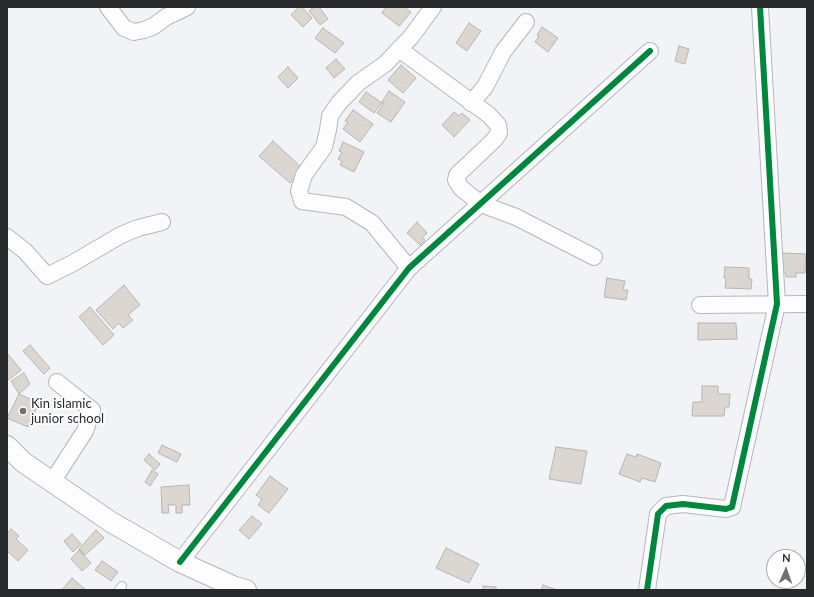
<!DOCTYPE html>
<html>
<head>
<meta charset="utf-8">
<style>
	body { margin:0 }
	#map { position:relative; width:814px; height:597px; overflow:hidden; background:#f1f3f6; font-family:Lato,sans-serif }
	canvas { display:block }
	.frame { position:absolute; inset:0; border:8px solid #28292b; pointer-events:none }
	.north { position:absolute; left:766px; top:549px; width:40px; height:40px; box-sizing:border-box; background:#fff; border:1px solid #a9a9aa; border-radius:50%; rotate:2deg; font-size:11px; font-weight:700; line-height:16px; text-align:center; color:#28292b }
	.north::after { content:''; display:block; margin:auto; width:14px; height:18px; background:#6e7072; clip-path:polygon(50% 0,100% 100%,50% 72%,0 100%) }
</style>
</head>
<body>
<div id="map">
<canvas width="814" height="597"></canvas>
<div class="frame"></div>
<div class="north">N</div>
</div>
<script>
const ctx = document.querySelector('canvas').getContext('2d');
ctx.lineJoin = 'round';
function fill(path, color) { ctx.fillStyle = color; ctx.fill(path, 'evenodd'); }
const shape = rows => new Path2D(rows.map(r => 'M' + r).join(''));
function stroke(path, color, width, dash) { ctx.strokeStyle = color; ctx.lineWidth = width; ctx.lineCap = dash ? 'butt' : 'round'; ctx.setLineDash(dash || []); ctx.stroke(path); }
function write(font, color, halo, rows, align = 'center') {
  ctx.font = font + ' Lato,sans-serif'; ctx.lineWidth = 3.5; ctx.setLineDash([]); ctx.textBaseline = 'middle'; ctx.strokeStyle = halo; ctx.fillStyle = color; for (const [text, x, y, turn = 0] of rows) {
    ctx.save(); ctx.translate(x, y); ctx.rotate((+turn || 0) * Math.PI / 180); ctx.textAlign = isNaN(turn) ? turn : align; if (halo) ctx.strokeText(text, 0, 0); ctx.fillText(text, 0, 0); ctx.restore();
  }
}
const building = shape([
	[299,7,302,7,312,18,303,27,291,15,299,7],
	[314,7,319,7,328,19,320,25,309,11,314,7],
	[386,7,404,7,411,12,399,26,382,13,386,7],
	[469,23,481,31,467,51,456,43,469,23],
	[542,27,558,38,548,52,535,42,539,36,537,35,542,27],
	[323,28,344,43,335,53,315,38,323,28],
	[679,46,689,49,685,64,675,61,679,46],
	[336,59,345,69,334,78,326,68,336,59],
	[401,65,416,78,403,93,388,80,401,65],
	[288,67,298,78,288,88,278,77,288,67],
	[389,91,405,102,391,122,377,113,384,103,382,102,389,91],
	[366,92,382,103,374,113,359,102,366,92],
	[353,110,373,124,360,142,343,129,348,122,345,121,353,110],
	[454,112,459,116,462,113,470,120,454,137,442,125,454,112],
	[273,141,303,169,290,183,259,156,273,141],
	[343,142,364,152,354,172,340,165,342,161,338,159,342,152,339,151,343,142],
	[417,222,427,233,422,238,425,240,420,245,407,233,417,222],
	[780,253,806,254,805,273,796,273,796,277,786,277,786,273,779,273,780,253],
	[725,267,749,268,749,279,752,279,751,289,725,288,726,278,724,278,725,267],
	[607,278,625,281,623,290,628,290,626,300,604,297,607,278],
	[124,285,140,305,128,315,133,320,123,328,119,323,113,329,96,310,124,285],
	[90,307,114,335,103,345,79,317,90,307],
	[698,323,736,323,737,339,698,340,698,323],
	[30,345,50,368,44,374,23,351,30,345],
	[7,353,21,370,7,381,7,353],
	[24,373,30,384,19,394,11,381,24,373],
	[702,386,718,386,718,394,730,394,729,407,725,407,724,416,692,416,693,402,702,402,702,386],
	[19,394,39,403,28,427,7,418,19,394],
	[162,445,181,454,177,462,158,453,162,445],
	[556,447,587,451,581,484,549,479,556,447],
	[149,454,160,464,155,470,144,460,149,454],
	[627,454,636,457,637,454,661,463,655,482,642,478,640,482,619,474,627,454],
	[152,470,158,474,150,486,145,482,152,470],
	[270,476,288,489,269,513,258,505,262,499,256,495,270,476],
	[189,485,190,505,182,505,182,513,176,513,176,505,168,505,169,513,162,513,161,487,189,485],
	[252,516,262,524,249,539,239,530,252,516],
	[11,529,19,536,16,539,28,550,18,561,7,551,7,534,11,529],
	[96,530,104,538,85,555,79,549,96,530],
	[72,534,81,544,73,552,64,541,72,534],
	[446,548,479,564,469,583,436,568,446,548],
	[79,550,91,563,82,571,71,559,79,550],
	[102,561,118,572,111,581,95,570,102,561],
	[72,578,86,590,62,590,72,578],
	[543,585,557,590,541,590,543,585],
	[483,586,496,587,496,590,483,590,483,586]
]);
const service = shape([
	[119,590,122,586]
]);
const minor = shape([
	[108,7,124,28,134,32,144,30,154,26,166,17,187,7],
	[399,49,489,115,498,125,499,133,494,140,457,175,456,180,461,188,481,204,516,217,594,257],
	[471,103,485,87,503,52,526,22],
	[7,237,25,251,47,276,73,263,121,235,138,228,162,222],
	[409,268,372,223,346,207,302,201,299,191,304,175,324,147,328,130,330,116,339,103,358,83,385,64,411,37,433,7],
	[700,305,807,304],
	[52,482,85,431,92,410,57,382],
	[180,562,409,268,650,51],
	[647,590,658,514,666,506,683,504,726,509,732,507,777,304,760,7]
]);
const tertiary = shape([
	[7,446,23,462,111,522,180,562,235,587,246,590]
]);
const cycleway = shape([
	[180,562,409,268,650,51],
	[647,590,658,514,666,506,683,504,726,509,732,507,777,304,760,7]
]);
const markers = [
	[23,411,4,"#6e7072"]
];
const poiNames = [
	["Kin islamic",31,404],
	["junior school",31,419]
];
fill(building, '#dcd6d1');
stroke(building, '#b5b5b6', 1);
stroke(service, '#b5b6b9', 10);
stroke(minor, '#b5b6b9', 18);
stroke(tertiary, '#b5b6b9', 22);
stroke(service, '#fdfdfe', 8);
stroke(minor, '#fdfdfe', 16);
stroke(tertiary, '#fdfdfe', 20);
stroke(cycleway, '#00873e', 6);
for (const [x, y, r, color] of markers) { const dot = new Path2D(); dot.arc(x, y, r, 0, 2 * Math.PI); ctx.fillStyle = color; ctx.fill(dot); stroke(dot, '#fff', 1.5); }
write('13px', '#28292b', '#fff', poiNames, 'left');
</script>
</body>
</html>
